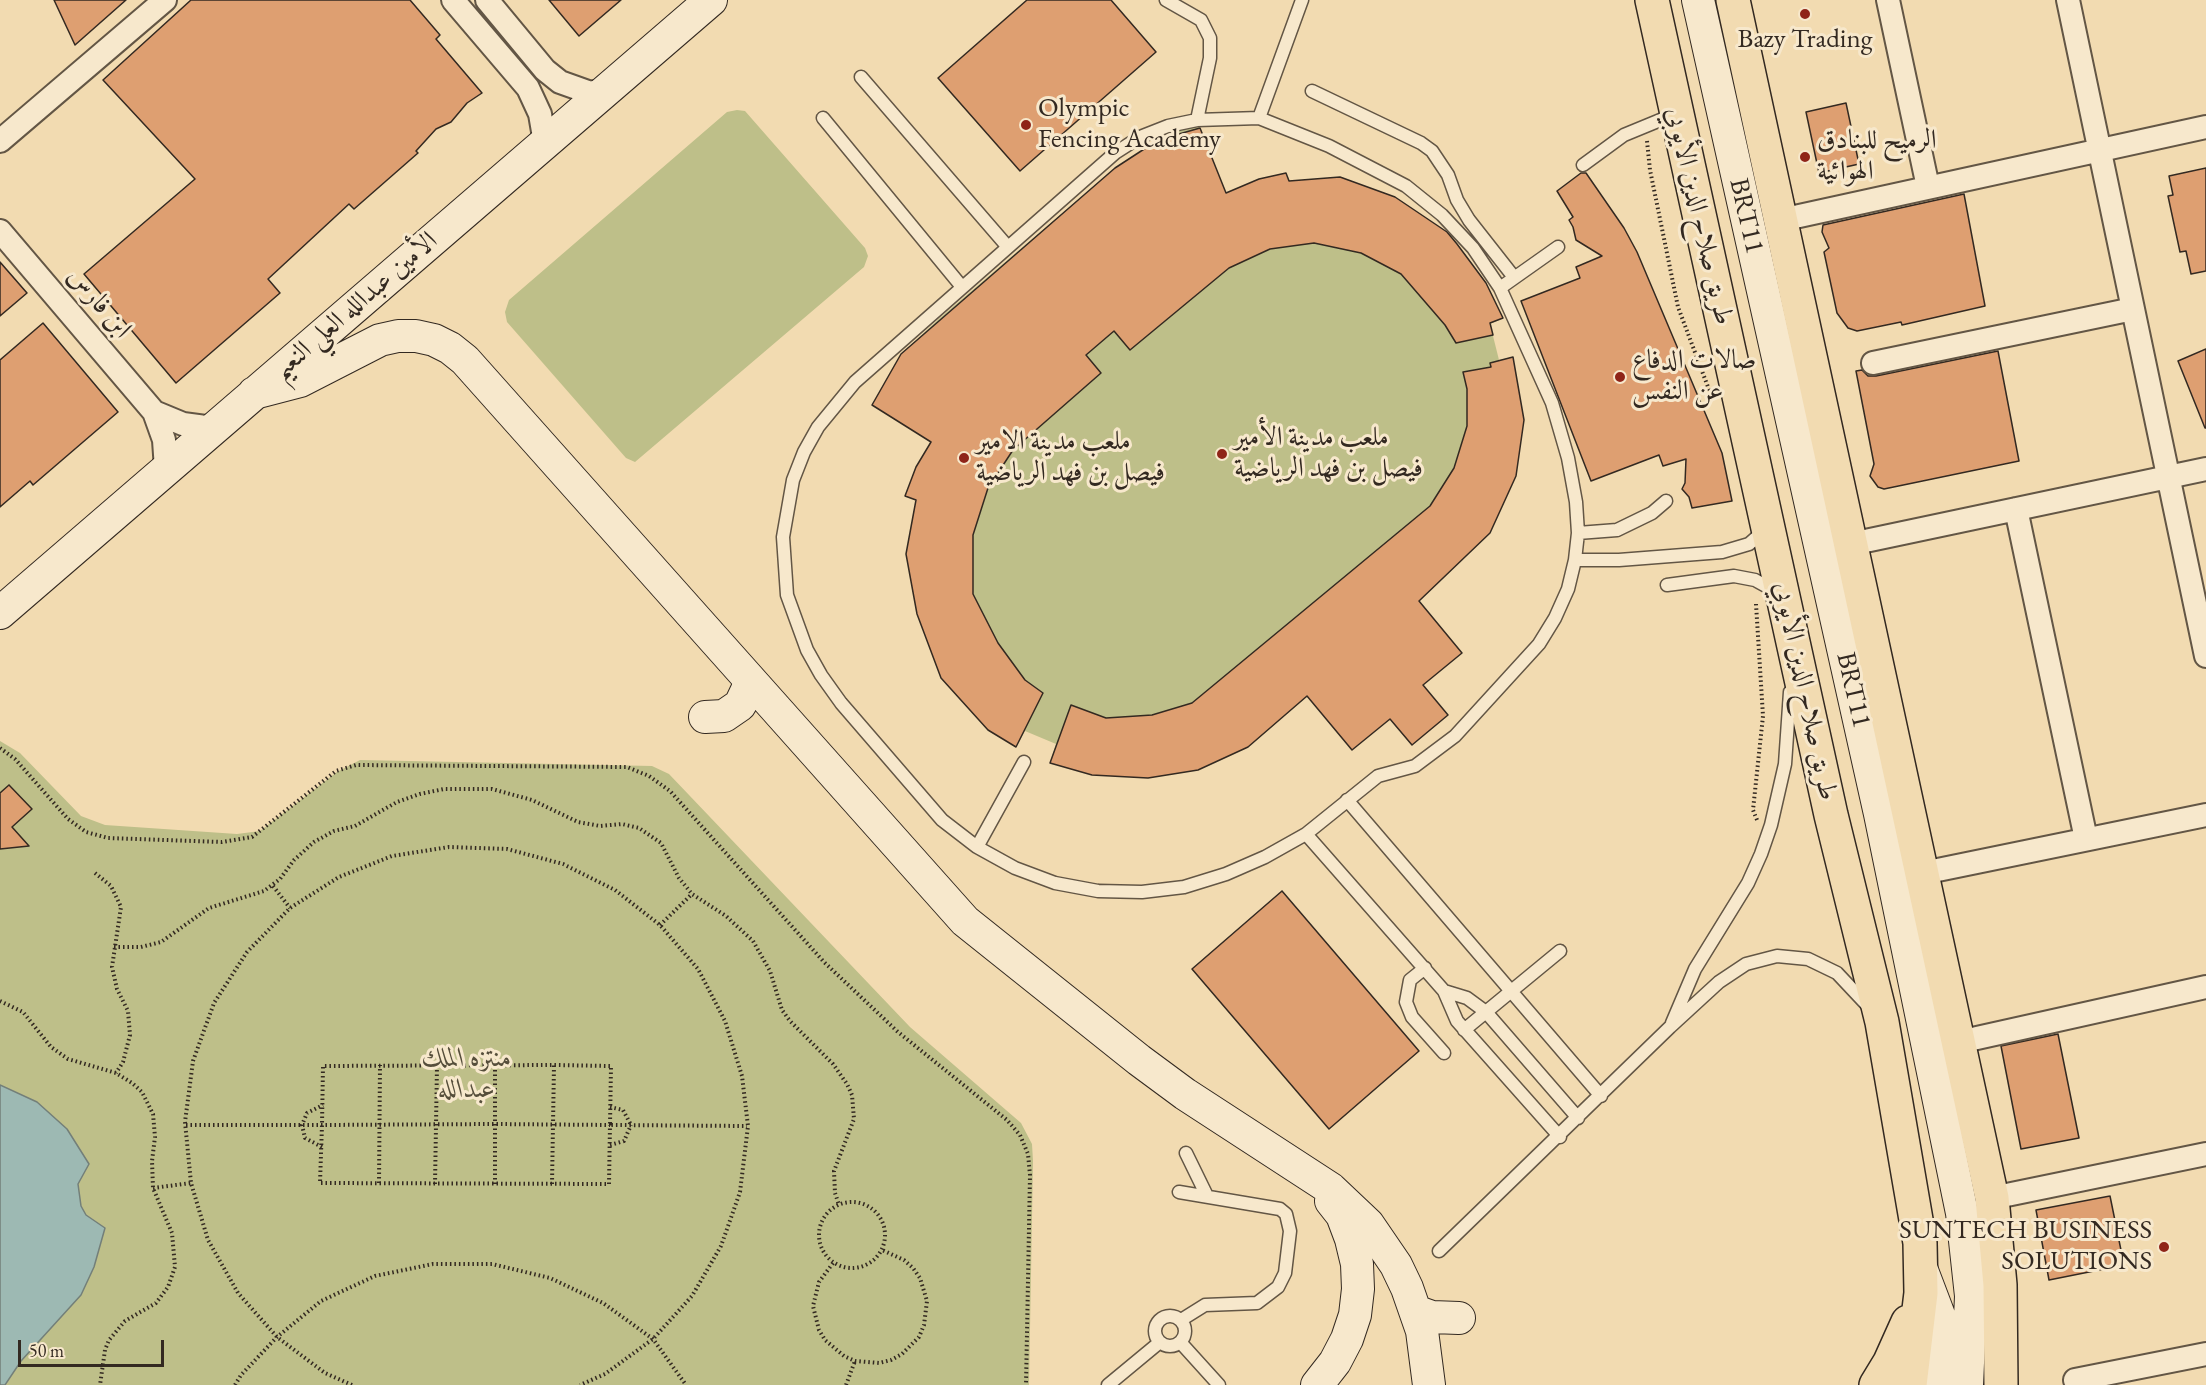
<!DOCTYPE html>
<html>
<head>
<meta charset="utf-8">
<style>
	body { margin:0 }
	#map { position:relative; width:2206px; height:1385px; overflow:hidden; background:#f2dbb1; font-family:"EB Garamond",serif }
	canvas { display:block }
	.scale { position:absolute; left:18px; top:1340px; width:146px; height:27px; box-sizing:border-box; border:3px solid #332921; border-top:0; padding-left:8px; font-size:18px; line-height:21px; white-space:nowrap; color:#332921; -webkit-text-stroke:4px #f7e8cc; paint-order:stroke }
</style>
</head>
<body>
<div id="map">
<canvas width="2206" height="1385"></canvas>
<div class="scale">50 m</div>
</div>
<script>
const ctx = document.querySelector('canvas').getContext('2d');
ctx.lineJoin = 'round';
function fill(path, color) { ctx.fillStyle = color; ctx.fill(path, 'evenodd'); }
const shape = rows => new Path2D(rows.map(r => 'M' + r).join(''));
function stroke(path, color, width, dash) { ctx.strokeStyle = color; ctx.lineWidth = width; ctx.lineCap = dash ? 'butt' : 'round'; ctx.setLineDash(dash || []); ctx.stroke(path); }
function write(font, color, halo, rows, align = 'center') {
  ctx.font = font + ' "EB Garamond",Amiri,serif'; ctx.lineWidth = 6; ctx.setLineDash([]); ctx.textBaseline = 'middle'; ctx.strokeStyle = halo; ctx.fillStyle = color; for (const [text, x, y, turn = 0] of rows) {
    ctx.save(); ctx.translate(x, y); ctx.rotate((+turn || 0) * Math.PI / 180); ctx.textAlign = isNaN(turn) ? turn : align; if (halo) ctx.strokeText(text, 0, 0); ctx.fillText(text, 0, 0); ctx.restore();
  }
}
const green = shape([
	[737,110,745,111,865,248,868,256,864,267,635,462,626,458,507,322,505,312,509,300,727,112],
	[1198,123,1226,193,1259,179,1286,173,1290,181,1340,177,1395,197,1451,235,1486,283,1503,318,1490,324,1499,360,1513,357,1524,420,1516,476,1490,533,1419,601,1248,747,1198,770,1148,778,1050,763,1056,744,1025,731,1016,747,988,730,941,678,917,614,906,554,916,500,905,496,931,442,872,405,901,354,941,317,1115,168,1158,140],
	[0,741,20,753,81,816,105,825,237,834,260,831,337,772,360,760,652,766,669,774,910,1027,1021,1123,1032,1144,1033,1161,1029,1385,0,1385]
]);
const water = shape([
	[0,1085,37,1102,67,1129,89,1164,78,1184,81,1206,86,1215,105,1228,94,1267,81,1295,21,1361,5,1385,0,1385,0,1085]
]);
const building = shape([
	[54,0,126,0,75,45,54,0],
	[191,0,410,0,440,35,436,39,482,93,467,103,451,122,436,129,416,151,418,153,354,209,349,204,268,279,280,293,176,383,84,274,195,179,103,80,191,0],
	[549,0,621,0,579,36,549,0],
	[1027,0,1111,0,1156,52,1020,171,938,78,1027,0],
	[1846,103,1859,164,1819,173,1806,112,1846,103],
	[1200,128,1226,193,1259,179,1286,173,1289,181,1340,177,1395,197,1447,232,1457,244,1486,283,1503,318,1490,323,1493,335,1456,343,1445,325,1401,274,1361,253,1314,243,1270,249,1229,268,1130,350,1114,331,1086,355,1101,373,1013,450,988,488,973,535,973,594,998,643,1025,680,1043,693,1016,747,988,730,941,678,917,614,906,554,916,500,905,496,916,467,931,442,872,405,901,354,1115,168,1158,140,1200,128],
	[2206,168,2206,271,2191,274,2186,251,2180,252,2168,196,2173,195,2169,176,2206,168],
	[1581,173,1586,173,1624,228,1637,252,1722,453,1732,501,1692,508,1689,497,1682,489,1685,483,1686,459,1663,466,1659,455,1591,481,1521,301,1580,278,1576,267,1602,256,1576,240,1573,227,1569,220,1573,217,1557,191,1581,173],
	[1964,194,1985,306,1902,325,1901,322,1857,331,1848,328,1837,313,1824,252,1829,248,1822,232,1823,225,1964,194],
	[0,262,27,293,0,316,0,262],
	[43,323,118,412,33,485,30,481,0,507,0,360,43,323],
	[2206,349,2206,428,2205,428,2178,361,2206,349],
	[1998,351,2019,461,1884,489,1878,487,1870,476,1874,464,1856,371,1862,370,1868,376,1876,376,1998,351],
	[1513,357,1524,420,1516,476,1490,533,1419,601,1462,653,1423,685,1448,715,1412,745,1390,719,1352,750,1307,696,1248,747,1198,770,1148,778,1092,775,1050,763,1071,705,1106,718,1152,715,1192,703,1430,506,1454,468,1467,426,1467,389,1463,372,1491,367,1490,363,1513,357],
	[9,785,32,809,12,827,29,846,0,849,0,793,9,785],
	[1282,891,1419,1051,1329,1129,1192,969,1282,891],
	[2058,1034,2079,1138,2021,1149,2001,1046,2058,1034],
	[2110,1196,2124,1265,2049,1280,2036,1210,2110,1196]
]);
const path = shape([
	[1647,141,1650,170,1678,307,1711,395],
	[1756,604,1763,716,1753,810,1757,820],
	[0,748,15,759,68,819,86,832,108,838,222,842,252,837,336,771,356,765,627,767,649,776,670,791,824,962,898,1032,1007,1120,1020,1135,1028,1154,1030,1175,1026,1385],
	[95,873,111,886,121,907,112,967,117,989,128,1011,130,1035,123,1062,116,1073],
	[273,886,290,908],
	[660,925,692,894],
	[114,947,141,947,161,942,209,908,264,891,280,879,294,860,314,842,334,831,355,826,397,802,420,794,444,789,492,789,532,800,578,822,600,826,622,824,639,828,661,843,679,878,692,894,726,916,753,941,770,971,782,1010,790,1021,833,1064,847,1084,852,1095,854,1119,834,1171,835,1193,839,1205],
	[0,1001,23,1012,51,1047,68,1059,116,1073,132,1083,142,1092,153,1114,155,1137,152,1161,153,1188,172,1233,175,1267,168,1287,156,1303,125,1321,109,1340,105,1350,100,1385],
	[610,1107,623,1110,631,1125],
	[186,1125,322,1125,495,1124,610,1125,609,1184,320,1183,322,1125,323,1066,554,1065,611,1066,610,1125,747,1126],
	[610,1145,624,1141,631,1125],
	[322,1147,305,1138,302,1125,307,1113,323,1105],
	[379,1183,380,1065],
	[435,1184,437,1066],
	[495,1184,495,1065],
	[552,1184,554,1065],
	[153,1188,191,1183],
	'819 1235a33 33 0 1 1 66 0a33 33 0 1 1-66 0Z',
	[833,1263,819,1282,813,1306,819,1330,825,1340,844,1356,855,1361,879,1363,891,1360,902,1354,919,1337,924,1325,927,1301,920,1278,913,1268,904,1260,882,1250],
	[235,1385,241,1375,277,1337,321,1301,375,1276,433,1264,492,1264,550,1278,603,1303,653,1339,686,1385],
	[352,1385,325,1373,277,1337,238,1293,208,1240,191,1183,185,1122,193,1061,214,1003,247,952,290,908,339,877,392,856,449,847,507,849,563,864,615,890,660,925,698,969,725,1021,742,1076,748,1126,740,1192,721,1246,692,1296,653,1339,605,1374,580,1385],
	[846,1385,855,1361]
]);
const service = shape([
	[1166,0,1201,20,1210,38,1210,58,1197,120],
	[861,77,1007,246],
	[1312,91,1421,143,1432,151,1448,175,1457,200,1469,220,1513,276],
	[823,118,962,287],
	[1259,118,1329,146,1406,186,1442,215,1473,248,1500,288,1552,403,1568,458,1576,502,1578,533,1575,560,1568,589,1555,618,1539,644,1455,736,1415,766,1378,776,1306,834,1265,857,1226,874,1184,887,1142,892,1098,891,1055,883,1015,868,977,847,942,820,841,703,821,675,807,650,787,595,783,537,793,480,804,452,818,427,855,382,1115,153,1140,137,1168,126,1197,120,1259,118],
	[1259,118,1302,0],
	[1583,165,1624,135,1675,114],
	[1500,288,1558,247],
	[1578,533,1617,530,1652,513,1666,501],
	[1575,560,1619,560,1722,552,1749,544,1765,530],
	[1667,585,1734,576,1755,580,1775,591],
	[1347,800,1601,1096],
	[1306,834,1444,991,1457,1021,1560,1137],
	[977,847,1024,762],
	[1425,968,1410,980,1406,1002,1412,1017,1444,1053],
	[1444,991,1467,998,1486,1012,1578,1118],
	[1672,1023,1695,969,1748,883,1761,854,1771,825,1785,764,1790,692],
	[1464,1030,1560,951],
	[1186,1153,1207,1196],
	[1179,1192,1280,1209,1286,1214,1290,1231,1285,1273,1278,1287,1257,1303,1205,1305,1181,1320],
	[1439,1251,1670,1027,1719,982,1746,964,1777,956,1808,959,1837,973,1868,1006],
	'1155 1331a15 15 0 1 1 30 0a15 15 0 1 1-30 0Z',
	[1181,1343,1219,1385],
	[1108,1385,1160,1342]
]);
const minor = shape([
	[453,0,528,88,540,114,545,143],
	[487,0,545,70,560,82,588,92,603,93],
	[1888,0,1928,187],
	[2068,0,2206,656],
	[0,141,165,0],
	[1781,220,2206,127],
	[0,231,154,412,164,440,166,469],
	[1873,363,2133,309],
	[154,412,183,424,213,428],
	[2016,509,2086,839],
	[1851,544,2206,469],
	[1923,873,2206,815],
	[1959,1042,2206,987],
	[1992,1198,2206,1154],
	[2075,1380,2206,1354]
]);
const secondary = shape([
	[1698,0,1880,814,1962,1213,1971,1296,1967,1385],
	[254,393,300,381,380,340,398,336,416,336,434,340,450,348,465,360,965,921,1139,1060,1185,1094,1331,1189,1368,1224,1396,1265,1407,1288,1422,1331,1429,1385],
	[0,613,711,0],
	[705,717,724,716,740,705,748,688,748,678],
	[1921,1268,1940,1318,1942,1337,1939,1385],
	[1415,1311,1432,1317,1459,1318],
	[1317,1385,1335,1362,1347,1339,1355,1315,1358,1289,1357,1264,1351,1239,1342,1215,1331,1201]
]);
const primary = shape([
	[1652,0,1831,815,1882,1022,1920,1243,1921,1293,1910,1385],
	[1733,0,1992,1198,2000,1285,2001,1385],
	[1876,1385,1890,1362,1908,1322]
]);
const markers = [
	[1805,14,6,"#8f2418"],
	[1026,125,6,"#8f2418"],
	[1805,157,6,"#8f2418"],
	[1620,377,6,"#8f2418"],
	[1222,454,6,"#8f2418"],
	[964,458,6,"#8f2418"],
	[2164,1247,6,"#8f2418"]
];
const poiNames = [
	["Bazy Trading",1805,40,"center"],
	["Olympic",1038,109],
	["Fencing Academy",1038,140],
	["الرميح للبنادق",1817,141],
	["الهوائية",1817,172],
	["صالات الدفاع",1632,361],
	["عن النفس",1632,392],
	["ملعب مدينة الأمير",1234,438],
	["فيصل بن فهد الرياضية",1234,469],
	["ملعب مدينة الامير",976,442],
	["فيصل بن فهد الرياضية",976,473],
	["SUNTECH BUSINESS",2152,1231,"right"],
	["SOLUTIONS",2152,1262,"right"]
];
const streetNames = [
	["طريق صلاح الدين الأيوبي",1699,216,77],
	["BRT11",1746,216,77],
	["ابن فارس",99,303,50],
	["الأمين عبدالله العلي النعيم",355,306,-41],
	["BRT11",1853,690,77],
	["طريق صلاح الدين الأيوبي",1805,691,78]
];
const parkNames = [
	["منتزه الملك",467,1059],
	["عبدالله",467,1090]
];
fill(green, '#bebf89');
fill(water, '#9db9b3');
stroke(water, '#737f79', 1.5);
fill(building, '#de9f71');
stroke(building, '#332921', 1.5);
stroke(service, '#635645', 15);
stroke(minor, '#635645', 26);
stroke(secondary, '#332921', 34);
stroke(primary, '#332921', 36);
stroke(path, '#332921', 4, [1.5, 3]);
stroke(service, '#f7e8cc', 12);
stroke(minor, '#f7e8cc', 22);
stroke(secondary, '#f7e8cc', 32);
stroke(primary, '#f2dbb1', 33);
for (const [x, y, r, color] of markers) { const dot = new Path2D(); dot.arc(x, y, r, 0, 2 * Math.PI); ctx.fillStyle = color; ctx.fill(dot); stroke(dot, '#f7e8cc', 2); }
write('27px', '#332921', '#f7e8cc', poiNames, 'left');
write('27px', '#332921', '#f7e8cc', streetNames);
write('italic 27px', '#564e3b', '#f7e8cc', parkNames);
</script>
</body>
</html>
